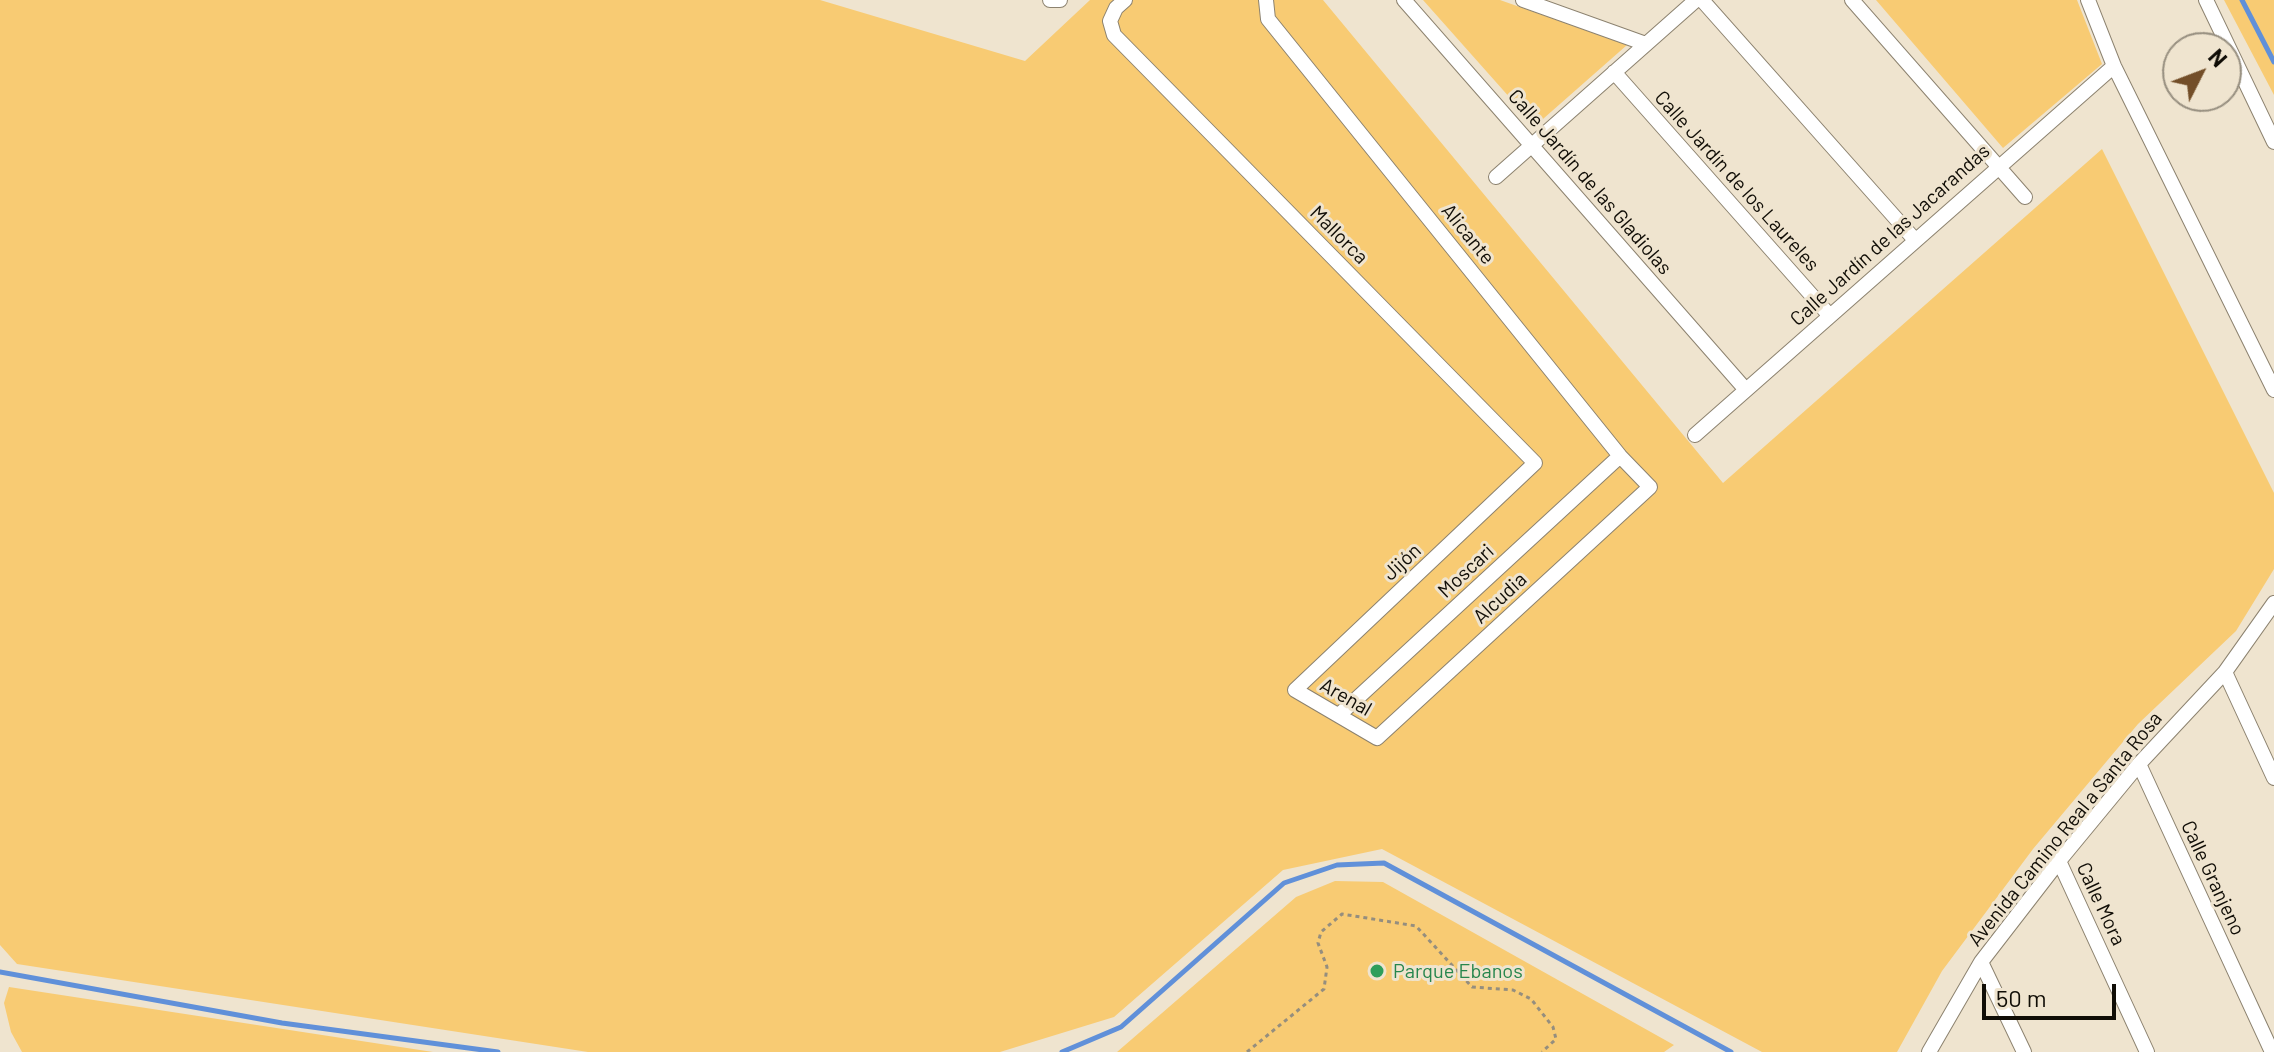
<!DOCTYPE html>
<html>
<head>
<meta charset="utf-8">
<style>
	body { margin:0 }
	#map { position:relative; width:2274px; height:1052px; overflow:hidden; background:#efe4cf; font-family:Barlow,sans-serif }
	canvas { display:block }
	.north { position:absolute; left:2162px; top:32px; width:80px; height:80px; box-sizing:border-box; background:#efe4cf; border:2px solid #968e7f; border-radius:50%; rotate:48deg; font-size:22px; font-weight:700; line-height:32px; text-align:center; color:#100d06 }
	.north::after { content:''; display:block; margin:auto; width:28px; height:36px; background:#734e29; clip-path:polygon(50% 0,100% 100%,50% 72%,0 100%) }
	.scale { position:absolute; left:1982px; top:984px; width:134px; height:36px; box-sizing:border-box; border:4px solid #100d06; border-top:0; padding-left:10px; font-size:24px; line-height:28px; white-space:nowrap; color:#100d06; -webkit-text-stroke:6px #efe4cf; paint-order:stroke }
</style>
</head>
<body>
<div id="map">
<canvas width="2274" height="1052"></canvas>
<div class="north">N</div>
<div class="scale">50 m</div>
</div>
<script>
const ctx = document.querySelector('canvas').getContext('2d');
ctx.lineJoin = 'round';
function fill(path, color) { ctx.fillStyle = color; ctx.fill(path, 'evenodd'); }
const shape = rows => new Path2D(rows.map(r => 'M' + r).join(''));
function stroke(path, color, width, dash) { ctx.strokeStyle = color; ctx.lineWidth = width; ctx.lineCap = dash ? 'butt' : 'round'; ctx.setLineDash(dash || []); ctx.stroke(path); }
function write(font, color, halo, rows, align = 'center') {
  ctx.font = font + ' Barlow,sans-serif'; ctx.lineWidth = 6; ctx.setLineDash([]); ctx.textBaseline = 'middle'; ctx.strokeStyle = halo; ctx.fillStyle = color; for (const [text, x, y, turn = 0] of rows) {
    ctx.save(); ctx.translate(x, y); ctx.rotate((+turn || 0) * Math.PI / 180); ctx.textAlign = isNaN(turn) ? turn : align; if (halo) ctx.strokeText(text, 0, 0); ctx.fillText(text, 0, 0); ctx.restore();
  }
}
const green = shape([
	[0,0,820,0,1025,61,1090,0,1323,0,1723,483,2102,149,2274,493,2274,569,2236,631,2138,724,2033,849,1942,971,1897,1052,1762,1052,1382,849,1283,870,1114,1017,1000,1052,588,1052,17,964,0,945],
	[1423,0,1500,0,1627,45,1535,126],
	[1876,0,2077,0,2102,64,2003,148],
	[2224,0,2274,0,2274,95],
	[1335,881,1383,882,1674,1045,1664,1052,1117,1052,1296,897],
	[9,987,433,1052,22,1052,11,1032,4,1003]
]);
const stream = shape([
	[2242,0,2274,62],
	[0,972,282,1023,498,1052],
	[1062,1052,1121,1027,1284,883,1337,865,1384,863,1731,1052]
]);
const path = shape([
	[1247,1052,1324,989,1327,967,1318,943,1321,932,1342,914,1416,926,1472,987,1513,990,1531,999,1553,1027,1556,1039,1542,1052]
]);
const street = shape([
	[1050,0,1060,0],
	[1125,0,1116,8,1110,21,1114,35,1535,463,1295,690,1377,738,1650,487,1620,456,1268,19,1266,0],
	[1404,0,1746,390],
	[1523,0,1646,44],
	[1702,0,1915,240],
	[1852,0,2025,197],
	[2088,0,2114,66,2274,390],
	[2206,0,2274,142],
	[1614,72,1830,316],
	[1496,177,1696,0],
	[1695,435,2114,66],
	[2225,672,2274,778],
	[1339,715,1620,456],
	[2139,764,2272,1052],
	[2059,861,2147,1052],
	[1981,962,2024,1052],
	[1929,1052,1981,962,2059,861,2139,764,2225,672,2274,603]
]);
const markers = [
	[1377,971,8,"#2e9e5b"]
];
const streetNames = [
	["Calle Jardín de los Laureles",1737,181,48],
	["Calle Jardín de las Gladiolas",1590,182,49],
	["Alicante",1468,234,51],
	["Mallorca",1339,235,45],
	["Calle Jardín de las Jacarandas",1890,235,-42],
	["Jijón",1402,562,-43],
	["Moscari",1466,571,-43],
	["Alcudia",1500,598,-43],
	["Arenal",1346,697,30],
	["Avenida Camino Real a Santa Rosa",2065,829,-51],
	["Calle Granjeno",2213,878,65],
	["Calle Mora",2101,904,65]
];
const leisureNames = [
	["Parque Ebanos",1393,971]
];
fill(green, '#f8cb73');
stroke(stream, '#6090d9', 5);
stroke(street, '#8c826f', 16);
stroke(path, '#958e7e', 3, [4, 4]);
stroke(street, '#fff', 14);
for (const [x, y, r, color] of markers) { const dot = new Path2D(); dot.arc(x, y, r, 0, 2 * Math.PI); ctx.fillStyle = color; ctx.fill(dot); stroke(dot, '#efe4cf', 3); }
write('20px', '#100d06', '#efe4cf', streetNames);
write('20px', '#27864d', '#efe4cf', leisureNames, 'left');
</script>
</body>
</html>
